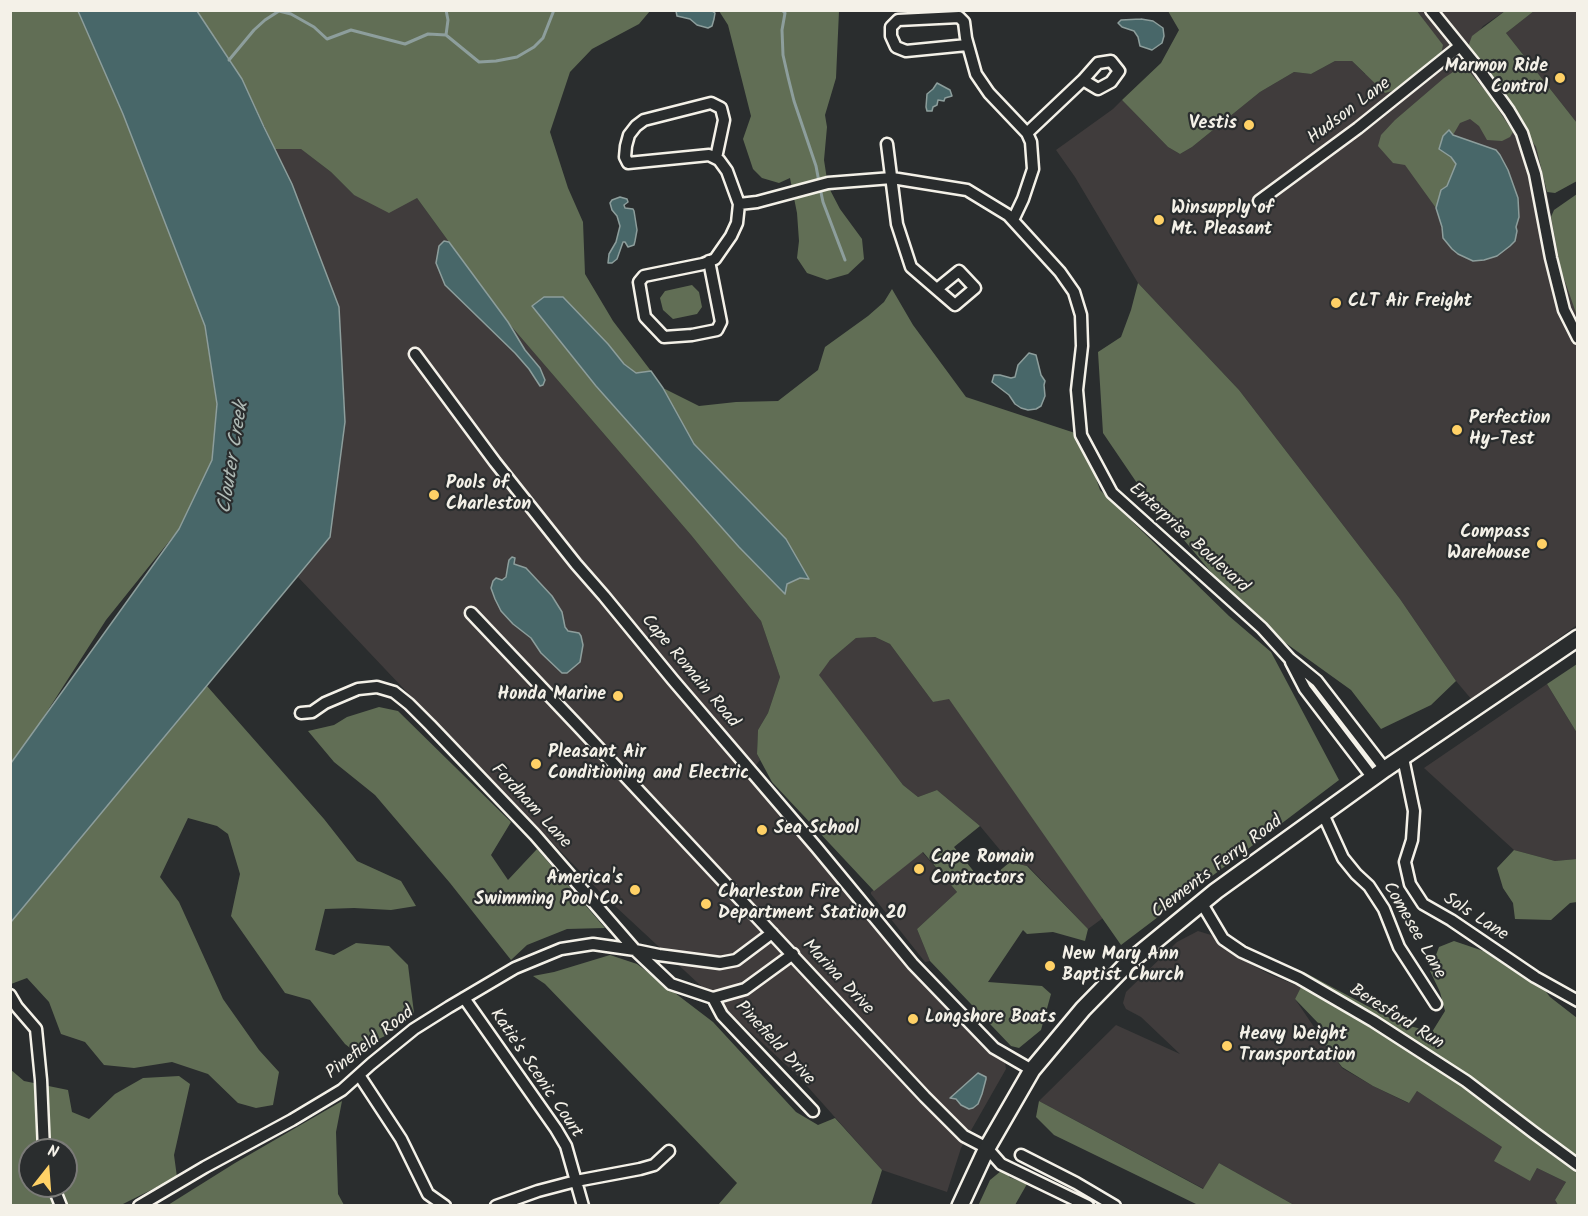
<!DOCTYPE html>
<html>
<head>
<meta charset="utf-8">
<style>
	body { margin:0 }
	#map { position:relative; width:1588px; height:1216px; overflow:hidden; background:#2a2d2e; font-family:Kalam,sans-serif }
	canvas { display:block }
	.frame { position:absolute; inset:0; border:12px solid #f4f1e8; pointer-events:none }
	.north { position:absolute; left:18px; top:1138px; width:60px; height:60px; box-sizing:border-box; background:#2a2d2e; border:2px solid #7b7b78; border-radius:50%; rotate:17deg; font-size:16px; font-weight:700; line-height:24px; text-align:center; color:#f4f1e8 }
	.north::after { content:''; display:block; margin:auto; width:21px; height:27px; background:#ffd166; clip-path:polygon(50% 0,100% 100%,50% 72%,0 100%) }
</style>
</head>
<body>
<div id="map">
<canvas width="1588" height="1216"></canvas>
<div class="frame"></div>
<div class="north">N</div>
</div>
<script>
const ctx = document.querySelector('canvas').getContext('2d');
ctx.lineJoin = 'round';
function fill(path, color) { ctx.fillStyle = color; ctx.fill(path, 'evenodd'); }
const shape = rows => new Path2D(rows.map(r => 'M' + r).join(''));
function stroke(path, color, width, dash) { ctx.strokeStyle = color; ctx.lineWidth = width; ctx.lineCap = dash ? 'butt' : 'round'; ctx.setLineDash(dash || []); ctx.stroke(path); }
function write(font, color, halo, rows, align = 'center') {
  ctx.font = font + ' Kalam,sans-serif'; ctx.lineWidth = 4.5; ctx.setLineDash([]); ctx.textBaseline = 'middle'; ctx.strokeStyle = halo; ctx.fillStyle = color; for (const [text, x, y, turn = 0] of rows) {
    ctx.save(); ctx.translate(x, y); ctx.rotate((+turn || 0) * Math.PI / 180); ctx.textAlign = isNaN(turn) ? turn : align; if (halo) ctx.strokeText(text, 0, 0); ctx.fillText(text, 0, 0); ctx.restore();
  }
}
const built = shape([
	[1417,11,1505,11,1483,26,1468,47,1536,147,1547,192,1555,236,1577,219,1577,625,1472,700,1456,681,1400,599,1239,390,1138,283,1075,177,1056,150,1113,109,1122,100,1168,147,1180,154,1192,147,1260,92,1294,72,1311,74,1335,61,1352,61,1365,74,1442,45],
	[1534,11,1577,11,1577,123,1506,33],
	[274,148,300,148,331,172,354,195,417,198,505,319,691,535,761,621,780,677,768,713,758,730,757,754,760,760,748,776,944,1004,1005,1063,1006,1069,961,1148,947,1192,882,1170,799,1077,601,893,420,706,298,577,330,537,345,422,339,307],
	[875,637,890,644,933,702,949,698,1103,918,1088,929,1028,866,1010,862,980,826,937,790,918,797,903,785,818,674,830,660,856,638],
	[1547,684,1577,733,1577,859,1555,861,1514,850,1424,768],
	[922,852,957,892,917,929,930,961,925,962,871,894,871,892],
	[1198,931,1211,935,1233,955,1271,975,1301,987,1295,999,1342,1068,1373,1086,1408,1103,1417,1091,1502,1147,1530,1181,1537,1168,1566,1182,1555,1200,1558,1205,1294,1205,1219,1163,1204,1189,1039,1101,1116,1025,1180,1054,1141,1017,1126,1009,1123,1003,1126,992,1177,942]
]);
const green = shape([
	[11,11,78,11,123,114,205,326,217,404,212,460,179,529,106,620,30,738,11,763],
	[197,11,650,11,639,24,592,49,570,72,550,132,568,188,583,222,585,274,613,321,651,371,636,373,624,364,608,344,532,306,596,386,739,547,785,593,787,584,800,578,786,539,694,444,663,388,699,406,736,402,778,401,818,370,825,347,868,316,884,302,892,289,913,325,966,397,1081,435,1100,490,1229,616,1271,652,1339,780,1121,945,949,699,933,702,890,644,875,637,856,638,830,660,819,675,903,785,918,797,937,790,980,826,954,847,984,884,1010,862,1027,866,1088,929,1085,941,1053,932,1027,934,1023,930,988,982,1042,986,1051,994,1041,1030,1019,1048,1011,1046,930,961,917,929,957,892,923,852,874,891,772,782,757,754,758,730,768,713,780,677,761,621,691,535,505,319,417,198,389,213,354,195,331,172,301,149,275,149,242,79,236,73,234,66],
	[719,11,839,11,836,78,825,115,827,127,824,160,828,186,840,209,862,239,864,259,848,274,827,280,807,273,797,258,799,241,797,213,790,178,779,183,762,178,753,169,743,139,751,116,728,25],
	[1168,11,1417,11,1443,45,1441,54,1399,89,1385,93,1352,61,1335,61,1311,74,1294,72,1260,92,1192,147,1180,154,1168,147,1122,100,1161,63,1179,30],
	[1505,11,1534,11,1506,33,1577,123,1577,181,1555,193,1547,192,1536,147,1468,47,1472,36],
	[1459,68,1468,70,1488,94,1513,132,1510,137,1502,141,1487,140,1479,126,1470,119,1460,123,1453,135,1451,157,1456,164,1447,186,1441,190,1436,208,1405,165,1393,163,1378,146,1381,135,1395,120,1444,78],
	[1577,194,1578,313,1576,313,1561,270,1551,217,1554,210],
	[1138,283,1239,390,1400,599,1456,681,1431,705,1381,729,1351,690,1248,616,1141,489,1103,433,1098,352,1121,337,1131,310],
	[692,285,699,292,702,307,697,314,673,319,663,310,660,298,665,291],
	[1577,664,1577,733,1547,684],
	[207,686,324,819,357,861,401,881,416,906,391,910,354,908,325,909,315,950,334,955,356,943,389,946,408,965,414,1013,385,1036,354,1051,345,1044,310,1000,285,993,231,916,240,874,228,834,217,826,188,818,160,877,179,902,223,999,259,1050,279,1072,273,1105,256,1108,238,1103,208,1074,172,1062,134,1068,104,1065,85,1042,61,1034,49,1002,27,978,11,984,11,922],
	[379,707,398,711,511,822,491,855,508,880,537,849,605,928,567,929,527,945,511,960,450,883,375,795,334,762,308,731,334,725,347,717],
	[1514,850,1555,861,1577,859,1577,902,1570,903,1551,920,1515,919,1513,903,1503,888,1497,868],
	[1454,941,1510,960,1535,977,1550,997,1577,1018,1577,1205,1558,1205,1555,1200,1566,1182,1537,1168,1530,1181,1494,1161,1502,1147,1417,1091,1409,1103,1373,1086,1342,1067,1315,1031,1319,1024,1295,999,1301,987,1304,972,1399,1023,1432,1032,1445,1011,1440,992,1430,971,1439,947],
	[610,955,637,964,713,1022,796,1112,818,1125,835,1118,882,1170,871,1205,716,1205,718,1205,737,1183,545,984,533,976,554,972],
	[10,1069,24,1081,68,1090,72,1112,89,1119,115,1094,143,1078,179,1076,190,1084,174,1155,177,1177,121,1205,11,1205],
	[30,1150,66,1150,66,1186,30,1186],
	[342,1101,336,1132,338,1194,344,1205,168,1205,235,1163],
	[1039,1101,1203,1189,1219,1163,1294,1205,1198,1205,1054,1135,1036,1117],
	[1001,1171,1011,1172,1009,1177,1027,1184,1015,1205,978,1206,990,1180]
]);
const water = shape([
	[78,11,197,11,242,79,264,127,292,184,339,307,345,422,330,537,11,922,11,763,179,529,212,460,217,404,205,326,123,114,78,11],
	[676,11,712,11,715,13,714,19,712,26,708,28,697,25,690,19,677,16,676,11],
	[1141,19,1153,21,1163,28,1164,36,1162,43,1152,50,1140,46,1138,37,1134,31,1122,27,1118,23,1121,20,1141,19],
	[937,83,950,90,952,96,945,98,944,101,938,100,937,105,933,107,932,111,927,111,926,107,927,94,933,89,937,83],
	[1449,130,1453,135,1496,150,1500,155,1508,170,1518,198,1519,217,1516,227,1517,231,1515,241,1510,246,1497,256,1484,260,1473,261,1458,254,1452,249,1443,238,1442,227,1436,208,1441,190,1447,186,1456,164,1451,157,1439,149,1443,136,1449,130],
	[620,197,627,199,628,202,624,205,625,208,633,209,634,211,637,230,635,241,634,245,628,247,625,242,623,242,617,259,612,263,608,263,609,254,616,242,620,226,617,216,612,210,610,203,612,200,620,197],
	[444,241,449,242,508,322,525,350,540,368,545,380,543,385,540,386,529,369,515,353,445,285,436,263,439,246,444,241],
	[544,297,563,297,608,344,624,364,636,373,651,371,663,388,694,444,786,539,809,579,800,578,787,584,785,594,739,547,596,386,532,306,544,297],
	[1029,353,1036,355,1041,375,1045,381,1044,385,1045,396,1041,406,1036,409,1028,410,1021,408,1015,404,1009,395,992,382,994,375,1000,375,1011,378,1015,377,1018,365,1029,353],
	[512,557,515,558,514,564,526,568,552,596,562,612,565,627,568,631,579,633,581,636,583,645,580,662,567,673,562,673,541,653,531,638,513,624,501,611,495,599,491,588,493,581,496,578,502,580,506,577,508,565,509,560,512,557],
	[978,1073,986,1077,986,1079,982,1094,978,1104,973,1108,969,1109,961,1105,956,1099,950,1098,978,1073]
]);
const stream = shape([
	[782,10,785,13,782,30,783,55,788,77,794,101,816,166,819,182],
	[446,35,448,20,446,10],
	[229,60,254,30,265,20,279,11,291,14,314,27,327,39,351,30,405,44,428,34,446,35,479,62,496,61,517,57,534,47,543,38,554,10],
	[820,188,823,202,845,260]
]);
const street = shape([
	[1431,10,1478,68,1509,111,1522,133,1535,174,1551,258,1564,310,1578,338],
	[967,45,906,51,896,47,891,36,891,27,898,20,959,17,964,22,966,38,976,74,989,93,1027,133,1031,142,1033,169,1023,199,1013,220],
	[1027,133,1083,80,1098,63,1111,61,1119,71,1111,82,1098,89,1083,80],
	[887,144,897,224,911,267,955,305,975,288,959,271,937,289],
	[716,158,724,120,721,108,711,103,644,120,636,126,629,135,626,146,625,157,628,163,709,155,719,160,727,171,739,204],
	[1259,201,1358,128,1460,46],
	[709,261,721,322,717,330,692,335,664,337,645,317,639,282,644,276,703,264,715,259,731,236,737,223,739,204,757,202,828,183,892,178,967,190,1008,215,1060,272,1074,292,1081,315,1082,346,1077,390,1081,435,1112,493,1262,628,1290,659,1317,681,1385,769],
	[415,354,495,462,576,564,604,596,673,680,817,848,913,964,994,1048,1032,1070],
	[471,613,580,728,925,1097,964,1136,987,1148,1001,1164,1088,1206],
	[1291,662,1305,689,1373,778],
	[301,713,312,712,325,703,358,689,377,687,394,692,409,704,430,725,535,835,635,950,659,955,720,963,736,960,772,933],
	[1403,758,1414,811,1412,840,1405,862,1410,884,1423,904,1451,920,1535,977,1578,1001],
	[1323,814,1343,858,1356,874,1369,886,1384,909,1399,947,1436,1004],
	[1201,902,1223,939,1242,952,1299,978,1373,1021,1466,1081,1533,1132,1578,1165],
	[10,995,17,1007,36,1029,41,1080,44,1150],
	[464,998,556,1129,566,1146,583,1206],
	[713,998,722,1015,813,1111],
	[359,1075,401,1139,428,1194,445,1206],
	[1021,1155,1076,1183,1115,1206],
	[53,1186,61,1206],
	[139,1206,205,1167,292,1120,342,1090,371,1064,414,1029,449,1007,515,968,561,949,593,944,635,950,671,984,713,998,745,989,793,954],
	[496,1206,538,1191,576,1181,640,1169,654,1165,669,1151]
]);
const secondary = shape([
	[960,1206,987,1148,1032,1070,1083,1009,1127,964,1216,891,1385,769,1578,638]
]);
const markers = [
	[1560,78,6,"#ffd166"],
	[1249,125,6,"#ffd166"],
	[1159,220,6,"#ffd166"],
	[1336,303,6,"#ffd166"],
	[1457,430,6,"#ffd166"],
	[434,495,6,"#ffd166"],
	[1542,544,6,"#ffd166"],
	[618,696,6,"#ffd166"],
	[536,764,6,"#ffd166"],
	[762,830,6,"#ffd166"],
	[919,869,6,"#ffd166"],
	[635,890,6,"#ffd166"],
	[706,904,6,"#ffd166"],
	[1050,966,6,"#ffd166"],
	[913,1019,6,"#ffd166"],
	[1227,1046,6,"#ffd166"]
];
const poiNames = [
	["Marmon Ride",1548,68,"right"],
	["Control",1548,89,"right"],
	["Vestis",1237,125,"right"],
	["Winsupply of",1171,210],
	["Mt. Pleasant",1171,231],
	["CLT Air Freight",1348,303],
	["Perfection",1469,420],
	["Hy-Test",1469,441],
	["Pools of",446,485],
	["Charleston",446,506],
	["Compass",1530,534,"right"],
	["Warehouse",1530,555,"right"],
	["Honda Marine",606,696,"right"],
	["Pleasant Air",548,754],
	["Conditioning and Electric",548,775],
	["Sea School",774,830],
	["Cape Romain",931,859],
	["Contractors",931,880],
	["America's",623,880,"right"],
	["Swimming Pool Co.",623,901,"right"],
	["Charleston Fire",718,894],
	["Department Station 20",718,915],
	["New Mary Ann",1062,956],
	["Baptist Church",1062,977],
	["Longshore Boats",925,1019],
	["Heavy Weight",1239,1036],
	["Transportation",1239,1057]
];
const streetNames = [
	["Hudson Lane",1350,112,-37],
	["Enterprise Boulevard",1188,539,42],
	["Cape Romain Road",689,672,50],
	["Fordham Lane",530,807,47],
	["Clements Ferry Road",1218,868,-37],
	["Sols Lane",1475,918,33],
	["Comesee Lane",1413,931,60],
	["Marina Drive",837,978,47],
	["Beresford Run",1396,1018,32],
	["Pinefield Road",371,1044,-38],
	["Pinefield Drive",774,1044,47],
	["Katie's Scenic Court",535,1074,56]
];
const waterNames = [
	["Clouter Creek",235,458,-81]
];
fill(built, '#403c3c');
fill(green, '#616e55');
fill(water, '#486769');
stroke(water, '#8d9e9c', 1.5);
stroke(stream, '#8d9e9c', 3);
stroke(street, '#f4f1e8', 15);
stroke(secondary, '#f4f1e8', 20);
stroke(street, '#2a2d2e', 10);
stroke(secondary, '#2a2d2e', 15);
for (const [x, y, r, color] of markers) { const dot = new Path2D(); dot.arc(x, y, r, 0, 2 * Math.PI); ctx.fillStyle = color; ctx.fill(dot); stroke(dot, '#2a2d2e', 2); }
write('bold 18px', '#f4f1e8', '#2a2d2e', poiNames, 'left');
write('18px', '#f4f1e8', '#2a2d2e', streetNames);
write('italic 20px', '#afbab5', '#2a2d2e', waterNames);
</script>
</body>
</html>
